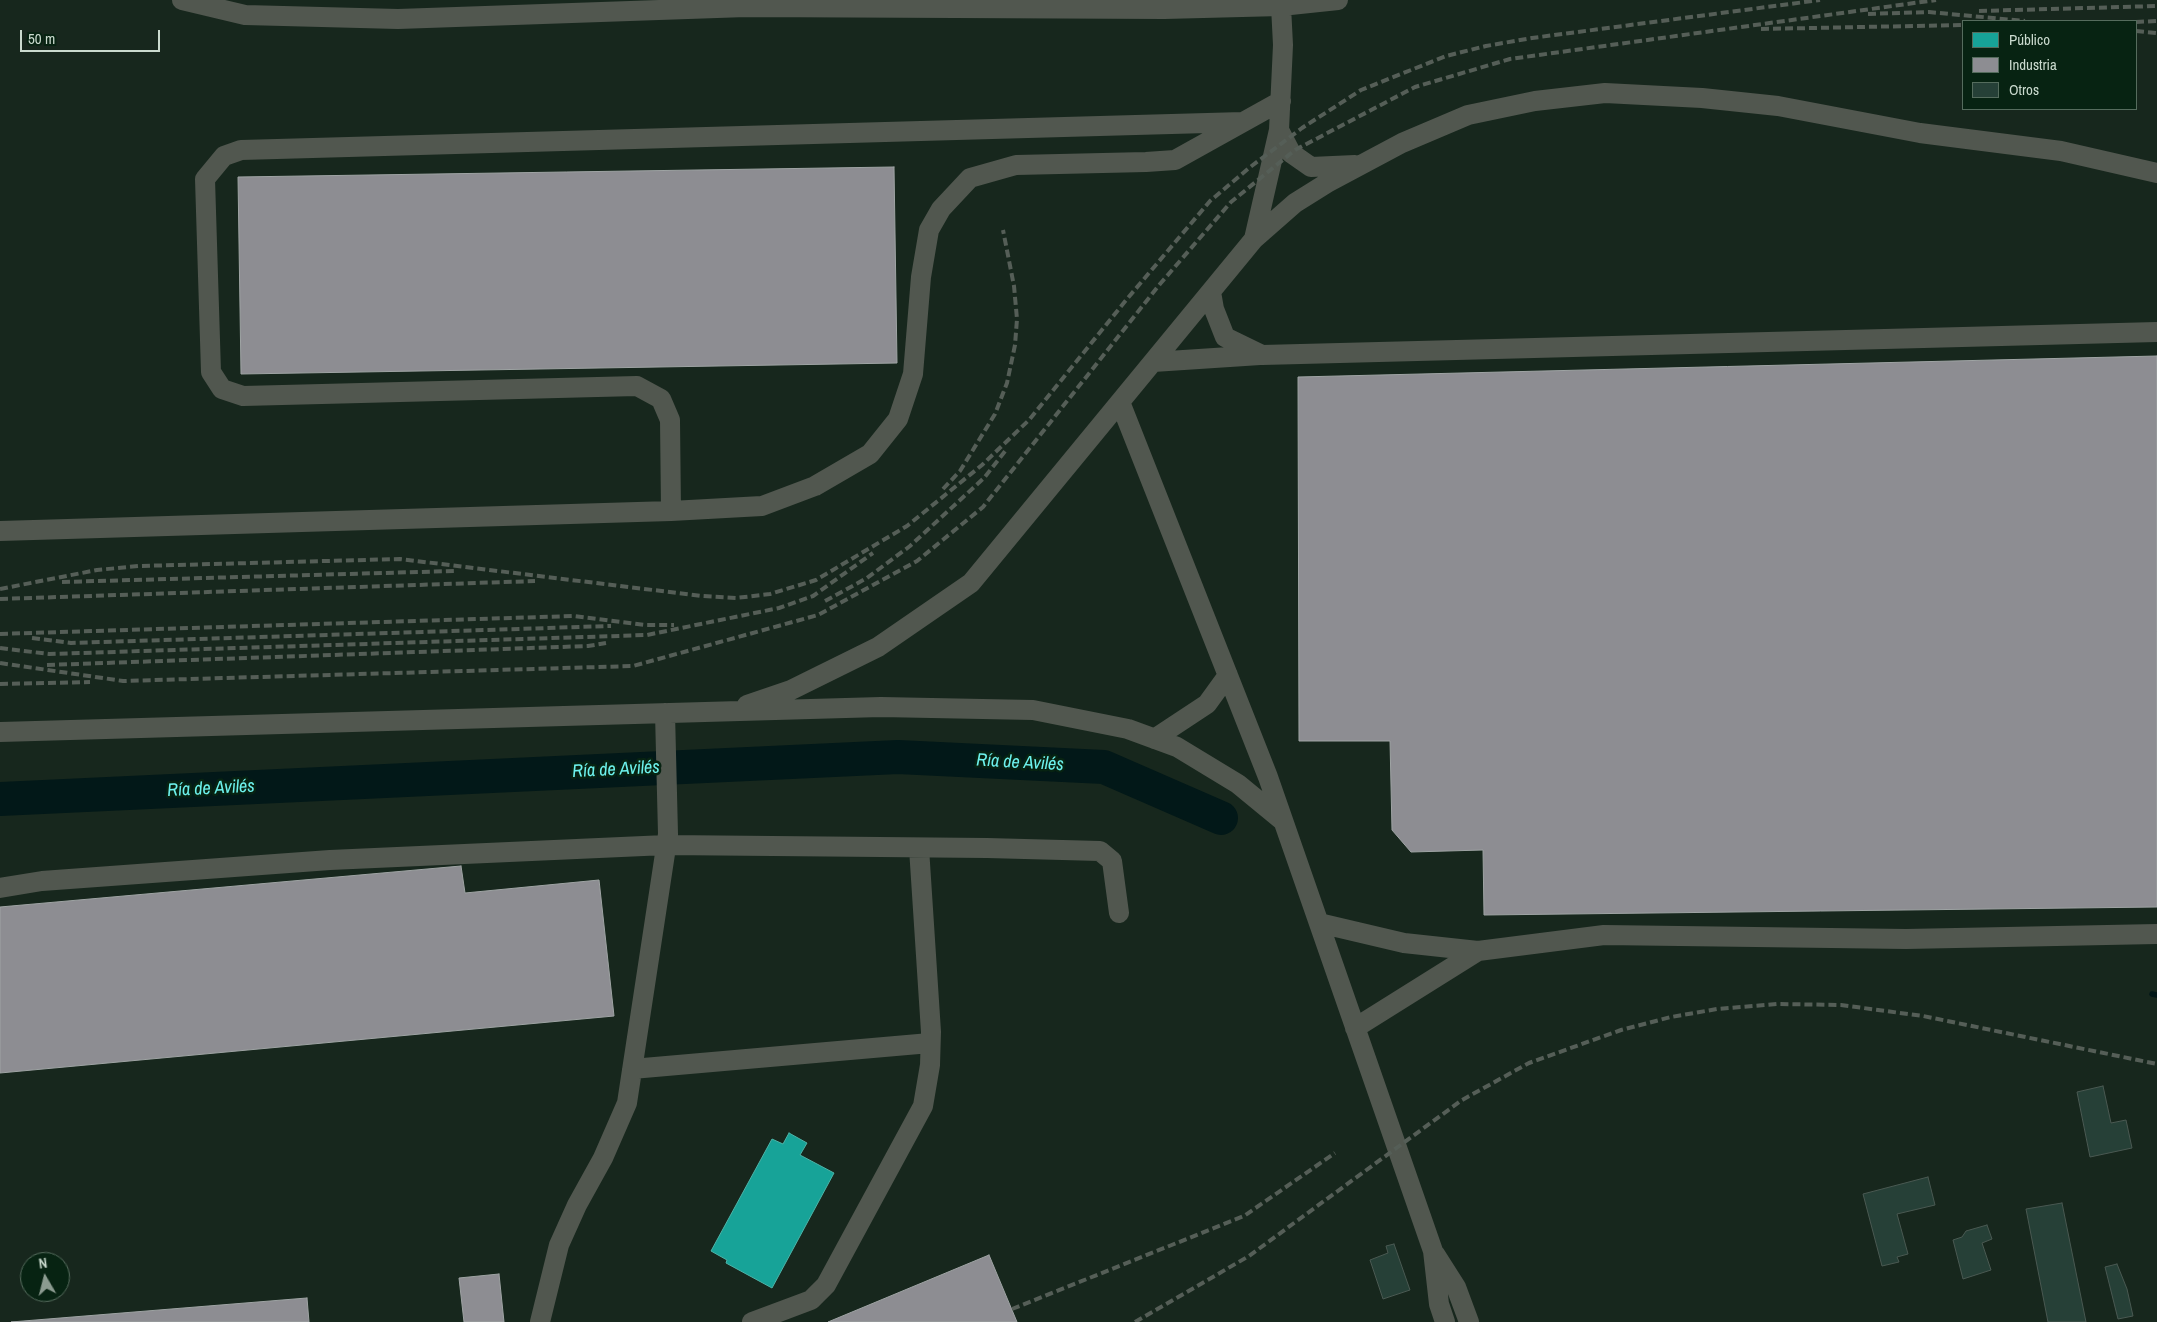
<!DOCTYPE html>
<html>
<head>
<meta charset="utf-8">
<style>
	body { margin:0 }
	#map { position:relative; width:2157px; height:1322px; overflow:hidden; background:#17271d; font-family:"Archivo Narrow",sans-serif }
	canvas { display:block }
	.legend { position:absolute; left:1962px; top:20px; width:175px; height:90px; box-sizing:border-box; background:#072312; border:1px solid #556c5d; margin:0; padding:6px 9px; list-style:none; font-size:15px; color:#cadace }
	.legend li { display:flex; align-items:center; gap:10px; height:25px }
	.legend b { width:25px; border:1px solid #556c5d }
	.north { position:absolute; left:20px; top:1252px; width:50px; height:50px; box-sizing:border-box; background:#072312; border:1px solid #556c5d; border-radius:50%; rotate:352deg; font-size:14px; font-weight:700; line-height:20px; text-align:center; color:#cadace }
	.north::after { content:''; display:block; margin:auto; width:18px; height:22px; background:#8b9b90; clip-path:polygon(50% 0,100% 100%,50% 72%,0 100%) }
	.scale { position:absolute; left:20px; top:30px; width:140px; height:22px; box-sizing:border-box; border:2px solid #cadace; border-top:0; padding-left:6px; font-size:15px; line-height:18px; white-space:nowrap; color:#cadace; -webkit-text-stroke:4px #072312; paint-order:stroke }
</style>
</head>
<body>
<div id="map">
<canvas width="2157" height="1322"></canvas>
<ul class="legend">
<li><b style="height:14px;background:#17a398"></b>Público</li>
<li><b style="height:14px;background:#8d8d92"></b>Industria</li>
<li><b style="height:14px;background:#264037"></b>Otros</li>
</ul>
<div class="north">N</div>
<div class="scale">50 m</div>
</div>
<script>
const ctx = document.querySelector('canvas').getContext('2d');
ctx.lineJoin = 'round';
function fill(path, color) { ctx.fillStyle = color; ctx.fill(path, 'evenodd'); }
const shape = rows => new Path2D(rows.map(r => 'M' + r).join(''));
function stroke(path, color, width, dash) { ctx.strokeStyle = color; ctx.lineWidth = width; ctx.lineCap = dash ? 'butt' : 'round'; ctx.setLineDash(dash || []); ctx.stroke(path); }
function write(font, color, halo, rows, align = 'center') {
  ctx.font = font + ' "Archivo Narrow",sans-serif'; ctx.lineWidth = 5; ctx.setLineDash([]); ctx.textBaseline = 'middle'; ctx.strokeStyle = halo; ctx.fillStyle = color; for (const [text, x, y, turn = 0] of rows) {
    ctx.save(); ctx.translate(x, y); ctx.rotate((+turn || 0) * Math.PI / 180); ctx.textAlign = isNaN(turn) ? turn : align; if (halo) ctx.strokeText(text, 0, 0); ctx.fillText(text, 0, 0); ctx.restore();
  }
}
const public = shape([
	[789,1133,807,1143,800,1155,834,1173,772,1288,726,1263,727,1260,711,1251,772,1139,783,1144,789,1133]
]);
const industry = shape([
	[894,167,897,363,241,374,238,177,894,167],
	[2157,356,2157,907,1484,915,1483,850,1411,852,1392,830,1390,741,1299,741,1298,377,2157,356],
	[461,866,465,893,599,880,614,1016,0,1073,0,907,461,866],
	[989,1255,1017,1322,828,1322,989,1255],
	[499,1274,504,1322,464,1322,459,1278,499,1274],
	[307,1298,309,1322,11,1322,307,1298]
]);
const stream = shape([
	[2152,994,2157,995]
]);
const river = shape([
	[0,799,898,757,1104,767,1221,818]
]);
const building = shape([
	[2103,1086,2111,1123,2126,1120,2132,1148,2090,1157,2077,1092,2103,1086],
	[1928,1177,1935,1205,1897,1214,1908,1254,1897,1257,1899,1262,1882,1266,1863,1194,1928,1177],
	[2062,1203,2086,1322,2048,1322,2026,1209,2062,1203],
	[1987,1225,1992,1239,1982,1243,1991,1270,1963,1279,1953,1240,1962,1237,1966,1231,1987,1225],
	[1394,1244,1410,1290,1383,1299,1370,1260,1388,1253,1386,1246,1394,1244],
	[2117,1264,2127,1289,2133,1316,2118,1319,2105,1267,2117,1264]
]);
const minor = shape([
	[182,0,245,15,398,19,746,7,1164,9,1281,6,1338,0],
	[1279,130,1291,153,1311,167,1355,165],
	[1254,239,1295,203,1327,183,1402,143,1468,115,1535,101,1605,93,1702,98,1778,106,1920,133,2061,151,2157,173],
	[1211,292,1214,309,1225,337,1262,355,2157,332],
	[1153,362,1260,355],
	[1120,402,1268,777,1433,1251,1439,1304,1445,1322],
	[671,511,670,420,661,399,637,386,243,396,222,389,211,372,205,179,224,156,241,150,1243,122],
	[0,531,671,511,762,506,815,486,870,454,898,419,913,374,921,277,929,230,941,209,970,178,1016,165,1146,162,1175,160,1281,101],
	[747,705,791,690,878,647,971,583,1254,239,1279,130,1283,45,1281,6],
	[0,732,881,707,1033,710,1128,729,1177,747,1238,784,1283,821],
	[1154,739,1207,704,1228,675],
	[0,888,42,881,330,860,666,845,987,848,1100,851,1112,861,1119,913],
	[1319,923,1404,943,1478,951,1604,935,1906,939,2157,934],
	[1355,1028,1478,951],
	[632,1069,930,1043],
	[1435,1254,1456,1287,1469,1322],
	[540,1322,559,1245,577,1205,603,1158,627,1103,668,834,665,713],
	[752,1322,811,1300,826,1285,923,1106,930,1065,931,1032,919,848]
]);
const rail = shape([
	[1979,11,2157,6],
	[1868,14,1929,12,2025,21],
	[2136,22,2157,21],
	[1761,29,1963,25],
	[2136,31,2157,33],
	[943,489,960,471,995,414,1007,383,1015,345,1017,319,1014,286,1003,230],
	[62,582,454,571],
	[0,589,97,570,139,566,400,559,702,596,736,598,770,594,816,580,907,526,982,465,1029,420,1127,299,1210,201,1249,168,1302,128,1361,90,1446,56,1486,46,1532,38,1820,0],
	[0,599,535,581],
	[825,601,867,578,910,546,984,478,1006,450],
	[0,634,573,616,646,625,674,625],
	[32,638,71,643,611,626],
	[0,648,49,654,647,635,779,608,813,596,873,553],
	[0,663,123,681,633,666,818,615,917,561,983,507,1160,284,1231,202,1295,150,1415,87,1510,59,1936,0],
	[47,665,588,646,606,643],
	[0,684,90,682],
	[1012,1309,1244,1216,1335,1153],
	[1135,1322,1249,1256,1462,1100,1529,1063,1621,1030,1671,1017,1717,1009,1777,1004,1841,1005,1923,1016,2157,1064]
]);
const waterNames = [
	["Ría de Avilés",1020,763,3],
	["Ría de Avilés",616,770,-3],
	["Ría de Avilés",211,789,-3]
];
fill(public, '#17a398');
stroke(public, '#4db4a8', 1);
fill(industry, '#8d8d92');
stroke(industry, '#9fa4a4', 1);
stroke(stream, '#021818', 5.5);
stroke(river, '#021818', 34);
fill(building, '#264037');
stroke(building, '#4a5952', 1);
stroke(minor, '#51574f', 20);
stroke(rail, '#555e57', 4, [8, 4]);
write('italic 18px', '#6df2ed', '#072312', waterNames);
</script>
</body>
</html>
